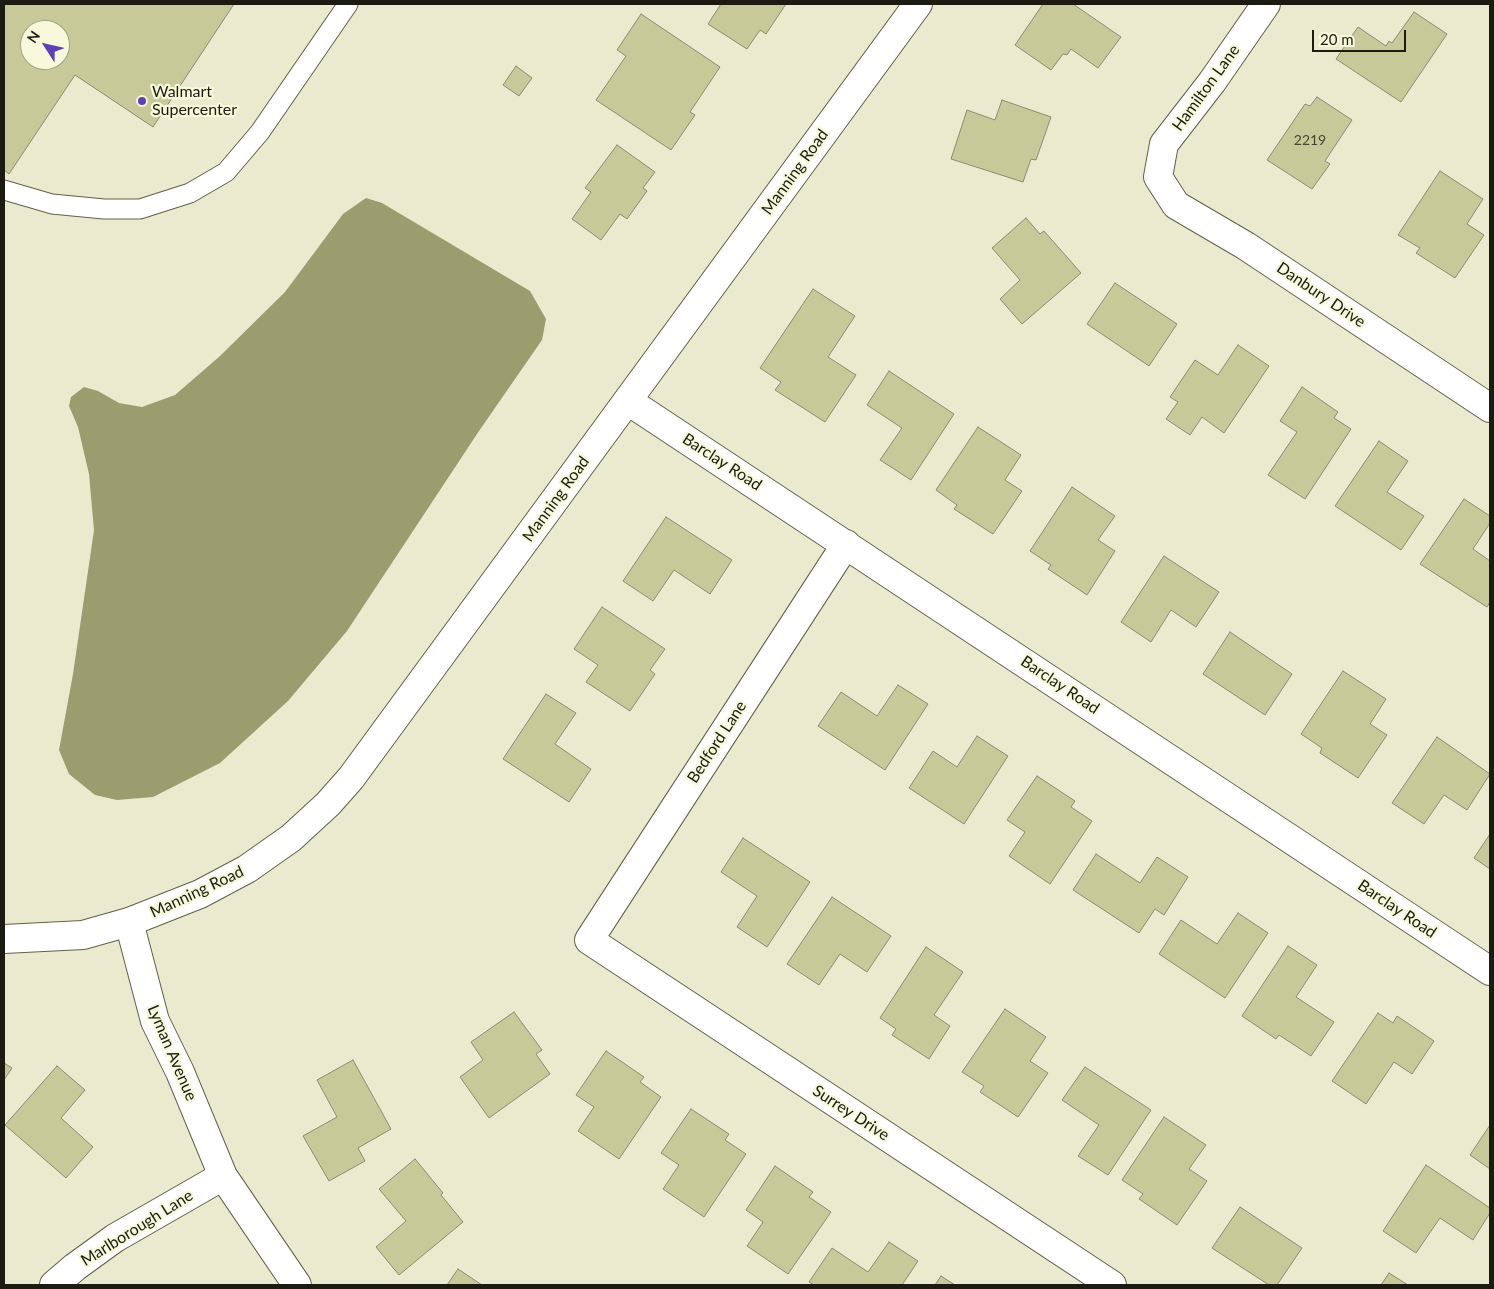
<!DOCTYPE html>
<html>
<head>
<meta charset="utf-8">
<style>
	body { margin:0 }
	#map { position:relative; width:1494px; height:1289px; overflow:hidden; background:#eaebce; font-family:Lato,sans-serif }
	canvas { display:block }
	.frame { position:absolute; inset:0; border:5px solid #1b1b11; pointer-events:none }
	.north { position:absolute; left:20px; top:20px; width:50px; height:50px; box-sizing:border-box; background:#f7f9db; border:1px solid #9fa08a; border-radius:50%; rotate:305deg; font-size:14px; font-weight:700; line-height:20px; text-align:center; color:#1b1b11 }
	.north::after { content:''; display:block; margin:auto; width:18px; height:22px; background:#5f40b8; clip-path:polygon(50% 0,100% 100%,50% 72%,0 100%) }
	.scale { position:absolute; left:1312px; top:30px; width:94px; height:22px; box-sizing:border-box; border:2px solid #1b1b11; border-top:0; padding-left:6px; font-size:15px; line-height:18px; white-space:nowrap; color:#1b1b11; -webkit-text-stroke:4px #f7f9db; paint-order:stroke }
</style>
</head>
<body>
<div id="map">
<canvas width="1494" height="1289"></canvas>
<div class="frame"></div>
<div class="north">N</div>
<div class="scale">20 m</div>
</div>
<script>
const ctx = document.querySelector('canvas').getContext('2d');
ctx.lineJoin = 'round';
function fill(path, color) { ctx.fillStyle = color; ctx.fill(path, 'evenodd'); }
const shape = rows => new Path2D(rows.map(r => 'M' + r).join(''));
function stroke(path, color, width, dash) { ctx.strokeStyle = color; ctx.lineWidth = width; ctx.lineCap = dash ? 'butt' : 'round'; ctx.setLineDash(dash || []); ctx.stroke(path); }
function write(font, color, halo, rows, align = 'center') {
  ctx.font = font + ' Lato,sans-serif'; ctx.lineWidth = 4.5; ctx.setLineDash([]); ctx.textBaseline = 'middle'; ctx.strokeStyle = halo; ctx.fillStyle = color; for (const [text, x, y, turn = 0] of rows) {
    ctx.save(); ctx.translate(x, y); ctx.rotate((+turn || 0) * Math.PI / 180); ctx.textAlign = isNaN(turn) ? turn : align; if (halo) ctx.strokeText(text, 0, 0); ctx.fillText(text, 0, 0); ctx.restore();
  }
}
const water = shape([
	[366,198,382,203,530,291,546,319,542,340,479,431,347,631,288,701,220,763,153,797,117,800,95,795,69,774,59,750,73,674,94,530,89,474,78,427,69,406,71,397,84,387,98,391,119,403,142,407,175,395,220,356,285,292,343,214]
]);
const building = shape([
	[4,4,234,4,153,127,75,75,9,174,4,170,4,4],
	[30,30,60,30,60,60,30,60,30,30],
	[721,4,786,4,766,34,760,30,747,49,708,24,721,4],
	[1043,4,1073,4,1121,37,1098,68,1071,49,1067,55,1063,54,1051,70,1015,45,1043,4],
	[1414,12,1447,34,1401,102,1336,59,1358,27,1386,46,1389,41,1392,43,1414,12],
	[641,14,720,67,690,112,695,115,671,150,596,100,626,56,617,50,641,14],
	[516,66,532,78,519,96,503,85,516,66],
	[1317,97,1352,120,1325,161,1330,164,1312,189,1267,160,1305,104,1310,106,1317,97],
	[1002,100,1051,117,1036,160,1031,159,1023,182,951,159,967,110,995,120,1002,100],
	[617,145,655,172,643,188,647,191,627,219,620,214,601,240,572,219,591,192,585,188,617,145],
	[1440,171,1483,199,1467,224,1484,235,1455,278,1416,253,1420,248,1398,235,1440,171],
	[1026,218,1040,234,1044,231,1081,273,1022,324,1000,299,1020,280,992,248,1026,218],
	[1115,283,1177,324,1149,366,1087,324,1115,283],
	[813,289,855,316,828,357,856,375,825,422,775,390,781,382,760,368,813,289],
	[1238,345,1269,366,1224,433,1202,417,1190,435,1166,419,1178,402,1170,397,1195,360,1218,375,1238,345],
	[889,371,954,414,911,480,880,460,902,428,867,405,889,371],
	[1302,387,1338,412,1334,418,1351,429,1305,499,1268,475,1297,432,1280,421,1302,387],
	[978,427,1021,455,1005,480,1022,491,993,534,954,509,957,505,936,490,978,427],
	[1379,441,1408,461,1387,492,1424,516,1401,550,1335,506,1379,441],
	[1072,487,1115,516,1098,540,1115,551,1087,595,1048,569,1051,565,1030,551,1072,487],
	[1464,499,1490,516,1490,523,1473,549,1490,561,1490,602,1487,607,1420,564,1464,499],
	[666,517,732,560,710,594,674,570,653,601,623,581,666,517],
	[1164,556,1219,592,1196,627,1171,610,1151,642,1121,622,1164,556],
	[602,607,665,649,650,670,655,674,630,711,586,682,598,665,574,649,602,607],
	[1230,632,1292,674,1265,715,1203,674,1230,632],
	[1343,671,1386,699,1370,724,1387,735,1358,778,1320,753,1322,748,1301,734,1343,671],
	[898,685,928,704,885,770,818,726,841,692,877,716,898,685],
	[546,694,576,713,555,744,591,769,569,802,503,759,546,694],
	[977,736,1008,756,964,824,909,788,933,751,957,767,977,736],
	[1437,737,1490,774,1467,810,1444,795,1424,824,1392,803,1437,737],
	[1037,776,1075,801,1071,807,1092,821,1050,884,1009,856,1025,832,1007,820,1037,776],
	[1490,834,1490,869,1474,858,1490,834],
	[743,838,810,882,767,947,737,927,757,896,721,872,743,838],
	[1096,854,1140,883,1157,857,1188,877,1164,915,1155,909,1139,933,1073,890,1096,854],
	[832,897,891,936,867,972,840,954,819,985,787,964,832,897],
	[1238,913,1268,933,1225,998,1159,954,1181,920,1217,944,1238,913],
	[1288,946,1317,965,1296,997,1334,1022,1311,1056,1279,1035,1276,1039,1242,1016,1288,946],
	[926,947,963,972,934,1015,950,1026,929,1059,892,1035,896,1029,880,1018,926,947],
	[1005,1009,1046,1037,1030,1061,1048,1073,1018,1117,980,1092,984,1086,962,1072,1005,1009],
	[514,1012,542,1050,536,1054,550,1074,489,1118,460,1077,483,1060,471,1042,514,1012],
	[1378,1013,1393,1023,1397,1016,1434,1041,1412,1074,1394,1062,1366,1104,1332,1081,1378,1013],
	[606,1051,644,1077,640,1082,661,1097,619,1159,578,1131,594,1107,576,1095,606,1051],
	[353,1060,391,1129,358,1148,365,1161,329,1181,303,1136,337,1117,317,1080,353,1060],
	[4,1063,12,1068,4,1080,4,1063],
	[57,1066,85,1090,61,1118,93,1147,66,1178,5,1125,57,1066],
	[1085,1067,1151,1110,1108,1175,1078,1156,1099,1125,1062,1100,1085,1067],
	[691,1109,729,1134,725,1140,746,1154,704,1217,663,1189,679,1165,661,1153,691,1109],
	[1164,1117,1206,1145,1189,1169,1207,1181,1177,1225,1139,1199,1143,1194,1122,1180,1164,1117],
	[1490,1125,1490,1169,1470,1155,1490,1125],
	[415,1159,443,1193,441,1195,463,1222,399,1275,376,1247,406,1221,379,1189,415,1159],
	[1426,1165,1490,1208,1490,1213,1473,1240,1440,1218,1416,1253,1383,1231,1426,1165],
	[775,1166,813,1192,809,1197,831,1212,788,1274,747,1246,763,1222,746,1210,775,1166],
	[1240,1207,1302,1248,1277,1285,1269,1285,1212,1248,1240,1207],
	[889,1242,918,1261,902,1285,814,1285,809,1282,832,1248,868,1272,889,1242],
	[458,1269,482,1285,447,1285,458,1269],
	[1389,1273,1408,1285,1381,1285,1389,1273],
	[941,1276,955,1285,935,1285,941,1276]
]);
const service = shape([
	[4,190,52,204,104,209,140,209,190,193,226,172,260,132,348,4]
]);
const minor = shape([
	[1266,4,1212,82,1164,144,1158,177,1176,205,1246,246,1490,408],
	[628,401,1490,971],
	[846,544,589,940,1112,1285],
	[129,922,155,1021,180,1072,223,1176,297,1285],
	[54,1285,75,1267,115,1238,223,1176]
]);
const tertiary = shape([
	[4,939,83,935,129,922,200,894,247,869,291,838,328,804,351,778,918,4]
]);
const markers = [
	[142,101,5,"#5f40b8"]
];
const numberNames = [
	["2219",1310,140]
];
const streetNames = [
	["Hamilton Lane",1206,88,-54],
	["Manning Road",795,172,-54],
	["Danbury Drive",1321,295,34],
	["Barclay Road",722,462,33],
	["Manning Road",556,499,-54],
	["Barclay Road",1060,685,34],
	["Bedford Lane",717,742,-57],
	["Manning Road",197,892,-25],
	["Barclay Road",1397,909,34],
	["Lyman Avenue",172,1053,67],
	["Surrey Drive",851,1113,33],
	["Marlborough Lane",137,1228,-32]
];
const poiNames = [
	["Walmart",152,92],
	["Supercenter",152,110]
];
fill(water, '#9b9d6e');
fill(building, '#c7c998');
stroke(building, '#8a8b71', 1);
stroke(service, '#606148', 21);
stroke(minor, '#606148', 30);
stroke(tertiary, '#606148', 30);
stroke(service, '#fff', 19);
stroke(minor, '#fff', 28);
stroke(tertiary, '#fff', 28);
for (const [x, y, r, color] of markers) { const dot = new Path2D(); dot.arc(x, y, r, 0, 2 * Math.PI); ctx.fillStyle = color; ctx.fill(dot); stroke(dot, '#f7f9db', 2); }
write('14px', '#464633', null, numberNames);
write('16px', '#1b1b11', '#f7f9db', streetNames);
write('16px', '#1b1b11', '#f7f9db', poiNames, 'left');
</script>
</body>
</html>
